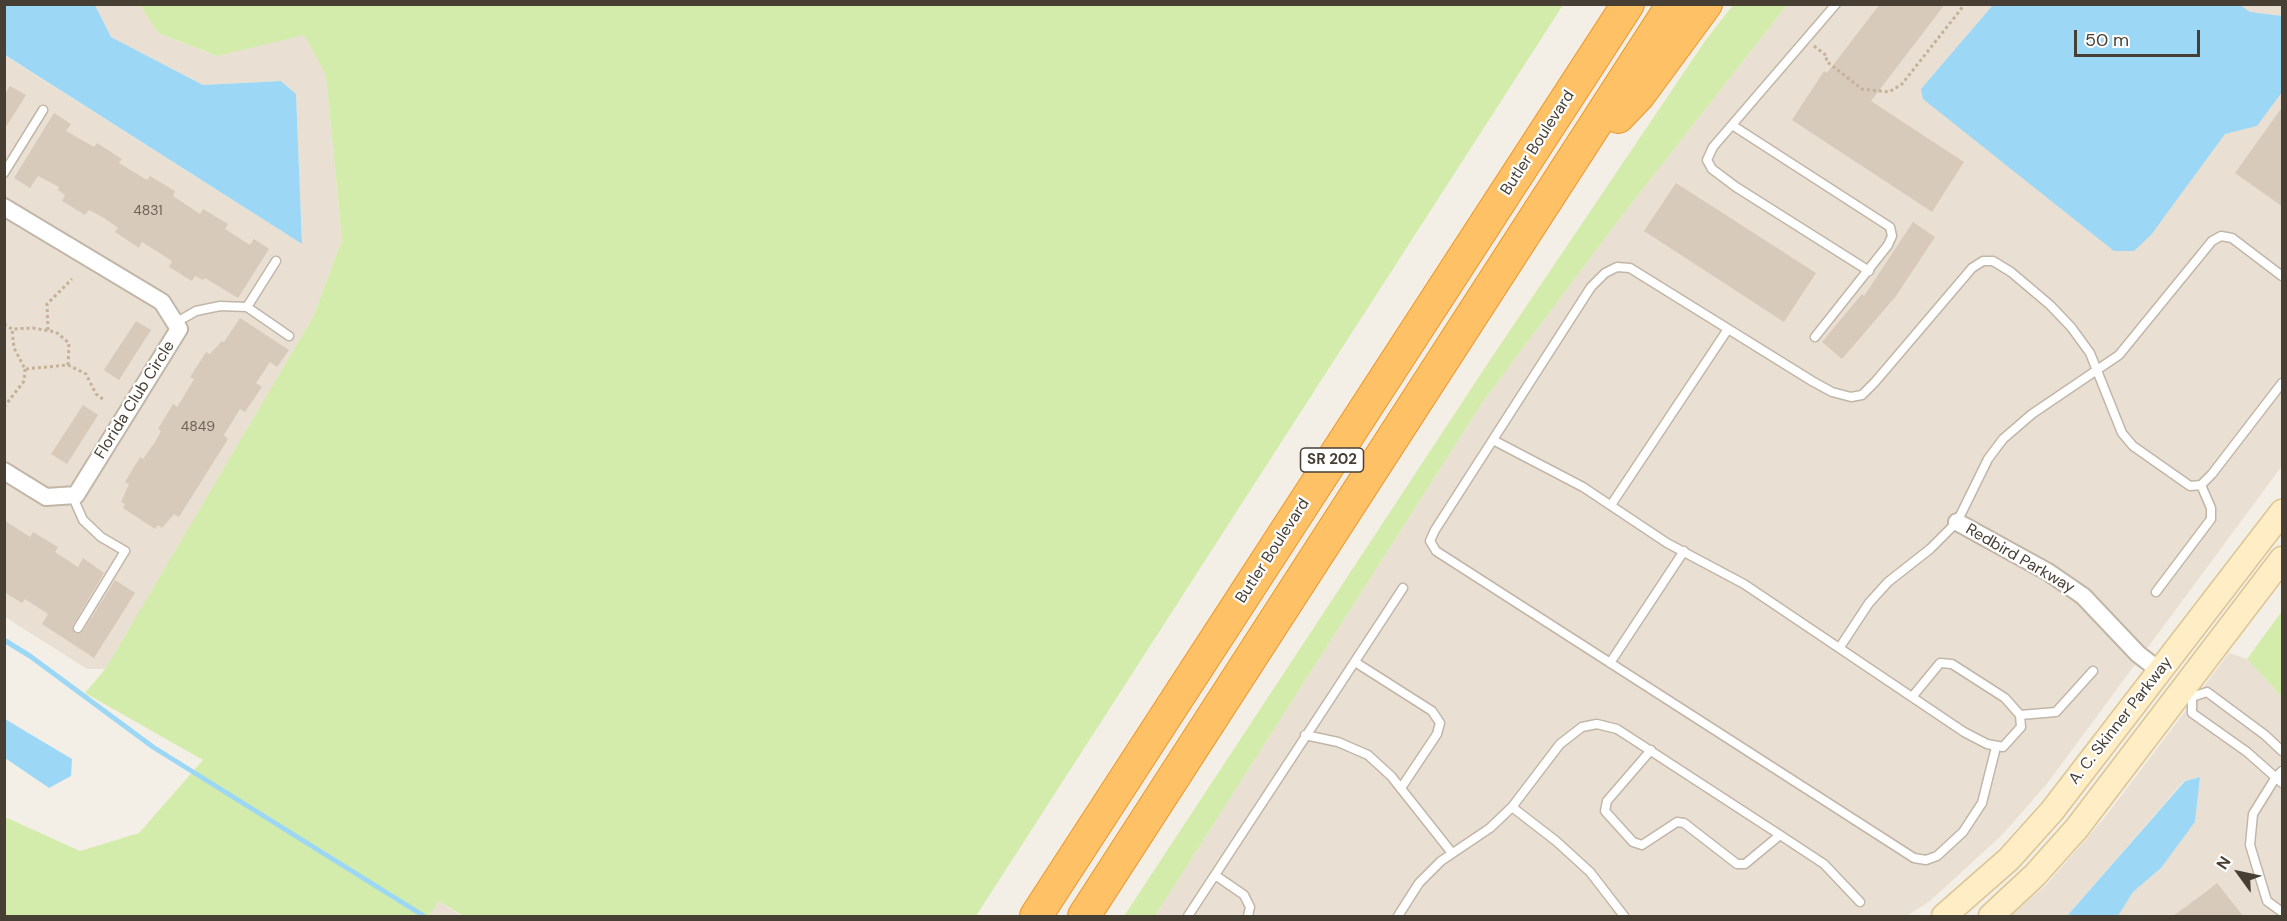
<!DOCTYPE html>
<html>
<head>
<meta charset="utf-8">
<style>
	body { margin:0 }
	#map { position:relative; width:2287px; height:921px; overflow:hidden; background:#f4efe6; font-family:"DM Sans",sans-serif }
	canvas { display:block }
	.frame { position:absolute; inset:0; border:6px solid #483f34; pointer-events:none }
	.north { position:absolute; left:2209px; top:843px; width:60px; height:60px; -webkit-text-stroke:4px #fff; paint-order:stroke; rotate:303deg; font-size:16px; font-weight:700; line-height:24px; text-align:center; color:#483f34 }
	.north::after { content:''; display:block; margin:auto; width:21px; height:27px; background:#483f34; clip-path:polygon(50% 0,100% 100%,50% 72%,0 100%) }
	.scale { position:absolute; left:2074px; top:30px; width:126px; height:27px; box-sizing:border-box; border:3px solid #483f34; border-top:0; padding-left:8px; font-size:18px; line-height:21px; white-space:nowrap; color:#483f34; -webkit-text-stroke:4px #fff; paint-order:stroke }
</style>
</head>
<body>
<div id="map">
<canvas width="2287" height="921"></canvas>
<div class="frame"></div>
<div class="north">N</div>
<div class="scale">50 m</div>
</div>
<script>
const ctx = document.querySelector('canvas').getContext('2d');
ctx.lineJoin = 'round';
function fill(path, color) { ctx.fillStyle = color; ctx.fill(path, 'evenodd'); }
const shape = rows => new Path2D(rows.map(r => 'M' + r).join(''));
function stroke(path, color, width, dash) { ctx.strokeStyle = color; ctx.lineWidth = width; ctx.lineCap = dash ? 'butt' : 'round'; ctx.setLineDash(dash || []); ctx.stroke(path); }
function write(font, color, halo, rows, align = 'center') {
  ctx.font = font + ' "DM Sans",sans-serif'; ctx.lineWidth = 4.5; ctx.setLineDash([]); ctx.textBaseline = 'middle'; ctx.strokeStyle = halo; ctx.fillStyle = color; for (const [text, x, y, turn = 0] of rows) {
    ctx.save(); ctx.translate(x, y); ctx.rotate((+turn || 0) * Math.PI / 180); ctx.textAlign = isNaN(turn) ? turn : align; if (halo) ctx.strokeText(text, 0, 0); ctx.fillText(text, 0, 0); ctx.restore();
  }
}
const residential = shape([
	[95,5,140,5,158,33,216,56,304,34,326,74,342,240,313,317,106,669,87,669,5,617,4,55,302,244,296,94,281,81,203,85,111,37],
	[1787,5,2282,5,2282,466,2046,785,2002,835,1930,901,1907,916,1155,916,1482,403,1617,222],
	[2229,653,2247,659,2282,697,2282,916,2118,916,2133,892,2161,868,2195,822,2200,777,2184,781,2067,916,2009,916,2046,885,2106,816],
	[439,901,461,916,429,916]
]);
const green = shape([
	[140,5,1563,5,976,916,463,916,439,901,429,916,5,916,5,817,80,851,139,833,203,760,85,693,106,668,313,317,342,240,326,75,304,35,217,56,158,33],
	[1733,5,1787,5,1617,222,1482,403,1155,916,1124,916,1492,357,1705,41],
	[2282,611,2282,697,2247,659]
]);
const water = shape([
	[4,5,95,5,111,37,203,85,281,81,296,94,302,244,5,55],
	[2240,5,2250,12,2282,16,2282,92,2257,126,2225,134,2151,235,2134,251,2114,251,1923,99,1921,89,1993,5],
	[5,719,72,759,71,776,49,788,5,758],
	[2200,777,2195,822,2161,868,2133,892,2118,916,2067,916,2185,781]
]);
const stream = shape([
	[4,640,30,656,153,747,424,916]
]);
const building = shape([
	[1880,4,1945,4,1871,101,1964,162,1932,212,1792,120,1824,71,1827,73],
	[10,86,26,95,4,130,4,95],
	[2283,106,2283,207,2235,173],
	[54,113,71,124,66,131,94,147,97,143,122,159,119,163,147,180,150,176,175,191,173,196,200,214,203,209,228,224,225,229,250,245,254,239,269,249,238,298,205,278,203,280,195,276,192,281,169,267,172,261,142,242,139,248,115,232,118,228,104,218,89,210,85,215,62,201,65,195,58,190,59,187,38,176,30,188,14,178],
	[1676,183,1816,273,1784,322,1644,231],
	[1913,222,1935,237,1896,296,1842,359,1822,342,1862,294,1864,296],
	[240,318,289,350,277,367,270,362,256,383,262,387,245,412,240,409,224,435,228,439,179,517,174,514,162,528,158,525,155,529,123,508,125,504,121,502,129,484,125,482,140,457,143,459,155,442,161,431,158,429,173,404,177,407,184,396,194,379,190,377,206,352,210,354,222,341,224,342],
	[136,321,151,330,119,380,104,370],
	[83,405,98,415,67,464,51,454],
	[4,520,30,537,33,532,58,547,55,552,78,567,83,558,104,573,73,625,75,634,83,631,115,580,135,593,94,658,42,624,48,614,25,599,22,603,4,592],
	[2217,883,2243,916,2173,916,2203,894]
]);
const path = shape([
	[1814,46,1827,56,1826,61,1862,89,1889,92,1902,84,1965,4],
	[4,324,12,329,33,328,56,332,69,343,68,365,25,369,14,348,12,329],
	[48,330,47,304,72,279],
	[68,365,86,374,96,394,104,400],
	[4,407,24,381,25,369]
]);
const lane = shape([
	[1836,4,1713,147,1707,160,1712,169,1736,187,1869,271],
	[1732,125,1890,227,1892,236,1888,245,1815,337],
	[4,173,43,110],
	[247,307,276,261],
	[175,323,196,311,220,306,247,307,289,336],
	[1493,440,1583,487,1667,543,1744,584,1964,732,1987,744,2003,747,2021,727,2020,715,2005,698,1952,664,1940,663,1912,697],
	[72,495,83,520,101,537,125,551,78,628],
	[1611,505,1728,329],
	[2156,592,2211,519,2211,508,2201,485],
	[1840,647,1869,603,1888,582,1930,549,1957,522,1988,459,2003,439,2032,414,2119,355,2212,241,2221,236,2232,238,2282,276],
	[1355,662,1432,711,1440,723,1437,734,1401,788],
	[1610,663,1684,551],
	[2020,715,2056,712,2093,671],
	[1305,735,1338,742,1368,755,1391,776,1452,853],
	[1996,747,1982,803,1963,832,1937,856,1926,860,1914,858,1436,551,1430,541,1435,530,1591,287,1605,273,1617,267,1630,268,1812,381,1832,392,1851,397,1862,395,1875,382,1972,268,1983,261,1993,261,2011,272,2050,305,2071,327,2090,353,2122,433,2133,446,2190,486,2201,485,2212,474,2282,383],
	[1651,750,1607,801,1605,811,1633,842,1642,845,1677,822,1684,823,1737,864,1745,864,1780,835],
	[2282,751,2265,735,2207,692,2192,697,2192,713,2247,752,2282,783],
	[2282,771,2276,777,2253,814,2250,845,2267,901,2282,912],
	[1512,807,1556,841,1590,872,1624,916],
	[1215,875,1244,895,1250,907,1248,916],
	[1188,916,1403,588],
	[1398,916,1419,883,1441,861,1490,828,1512,807,1560,744,1582,727,1597,724,1617,729,1780,835,1824,864,1860,902]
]);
const street = shape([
	[4,207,162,302,179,329,76,495,46,497,4,471],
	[1957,522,2048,572,2083,596,2138,654,2160,671]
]);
const secondary = shape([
	[1944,916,2009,859,2052,811,2282,512],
	[1991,916,2035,875,2077,828,2282,559]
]);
const highway = shape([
	[1618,117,1639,95,1706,4],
	[1036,916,1628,4],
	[1084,916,1673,4]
]);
const numberNames = [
	["4831",148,211],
	["4849",198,427]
];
const shields = [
	[1332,460,63]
];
const shieldNames = [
	["SR 202",1332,460]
];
const streetNames = [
	["Butler Boulevard",1538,143,-57],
	["Florida Club Circle",135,400,-58],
	["Butler Boulevard",1273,551,-57],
	["Redbird Parkway",2020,559,30],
	["A. C. Skinner Parkway",2121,721,-52]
];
fill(residential, '#e9e0d3');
fill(green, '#d3ecab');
fill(water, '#9cd8f6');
stroke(stream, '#9cd8f6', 5);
fill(building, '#d7caba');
stroke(lane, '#c1b6a7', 11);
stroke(street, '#c1b6a7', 20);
stroke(secondary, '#dcc493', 27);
stroke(highway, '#eb9629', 34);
stroke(path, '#c4b197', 3, [3, 3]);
stroke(lane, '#fff', 8);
stroke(street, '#fff', 16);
stroke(secondary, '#ffedc5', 24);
stroke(highway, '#ffc166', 32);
write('14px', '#6c6256', null, numberNames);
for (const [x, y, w] of shields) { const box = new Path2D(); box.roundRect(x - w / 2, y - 12, w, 24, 4.5); ctx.fillStyle = '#fff'; ctx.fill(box); stroke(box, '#483f34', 1.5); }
write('bold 15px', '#483f34', null, shieldNames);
write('16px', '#483f34', '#fff', streetNames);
</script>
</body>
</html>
